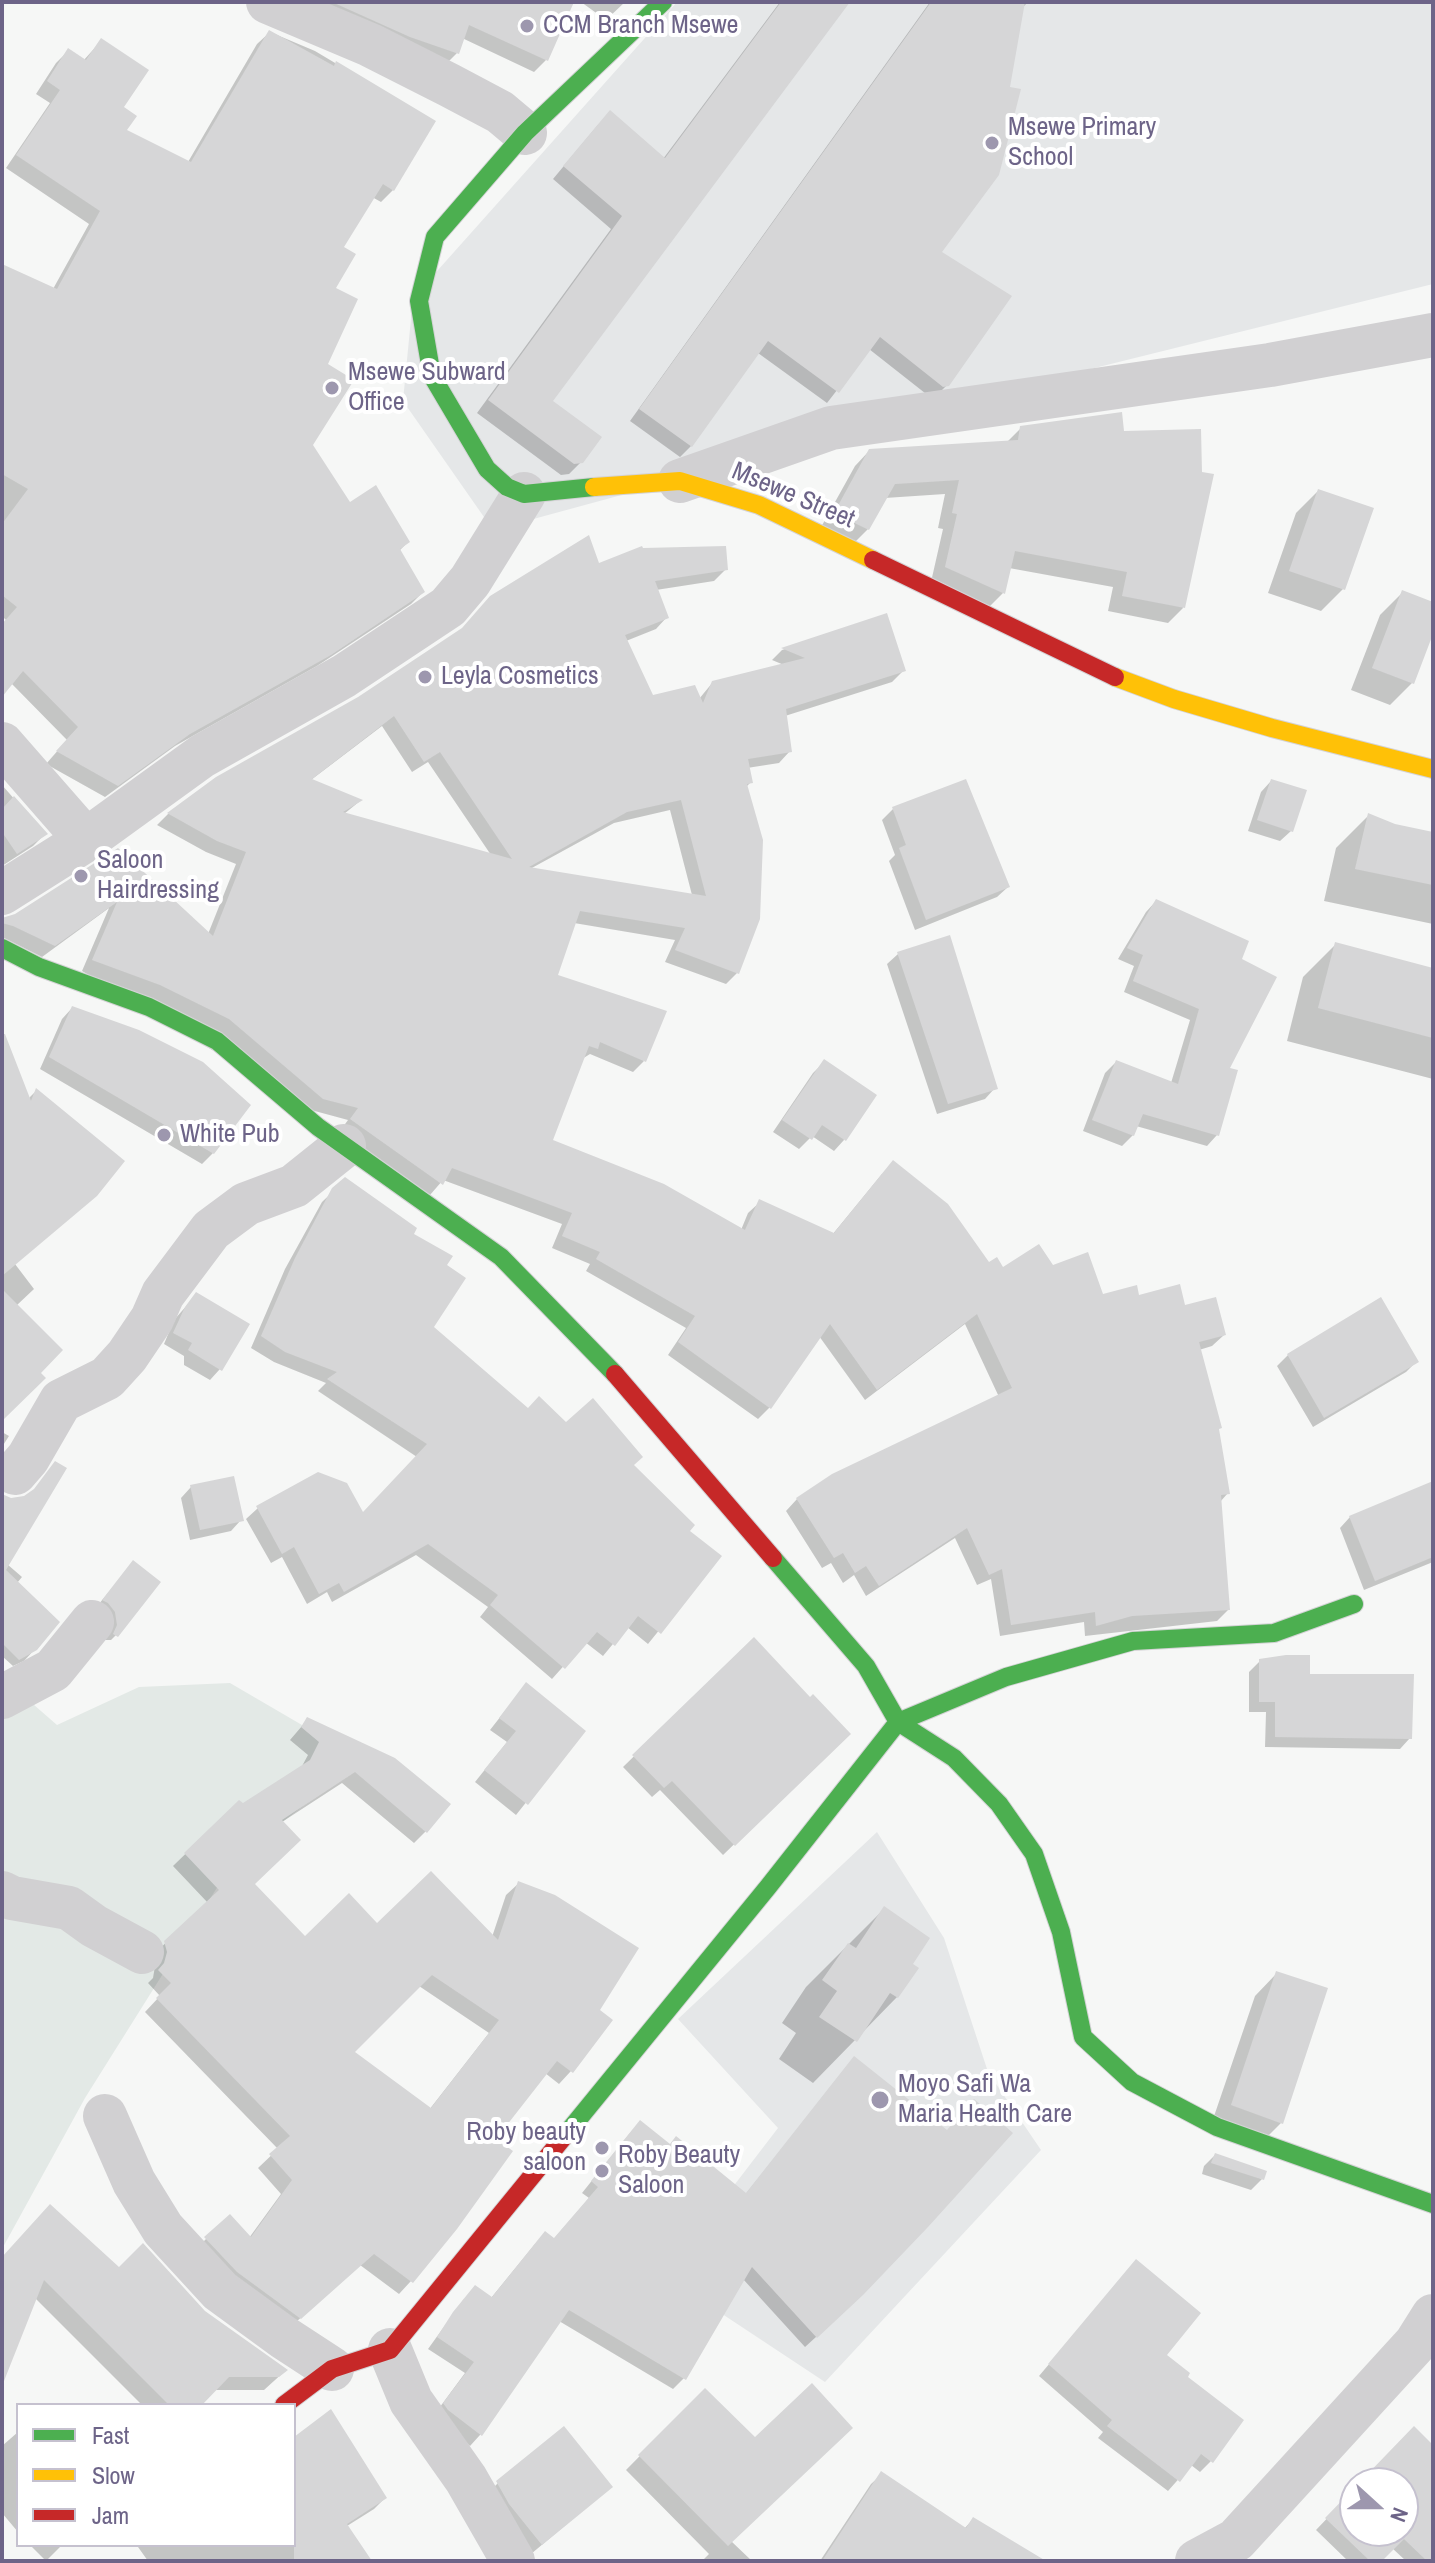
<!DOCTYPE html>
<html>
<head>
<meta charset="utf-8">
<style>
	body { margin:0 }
	#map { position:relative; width:1435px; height:2563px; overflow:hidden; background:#f6f7f6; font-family:"Archivo Narrow",sans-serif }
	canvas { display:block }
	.frame { position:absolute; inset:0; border:4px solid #6d6488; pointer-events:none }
	.legend { position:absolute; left:16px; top:2403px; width:280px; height:144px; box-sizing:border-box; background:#fff; border:2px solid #c5c1cf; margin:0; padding:10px 14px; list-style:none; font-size:24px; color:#6d6488 }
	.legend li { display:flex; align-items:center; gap:16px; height:40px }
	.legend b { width:40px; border:2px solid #c5c1cf }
	.north { position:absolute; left:1339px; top:2467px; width:80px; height:80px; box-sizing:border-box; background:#fff; border:2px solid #c5c1cf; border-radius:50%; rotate:111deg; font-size:22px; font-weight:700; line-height:32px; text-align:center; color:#6d6488 }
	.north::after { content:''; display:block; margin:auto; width:28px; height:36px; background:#9d97ae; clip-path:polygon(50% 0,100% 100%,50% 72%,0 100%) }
</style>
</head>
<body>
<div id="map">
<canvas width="1435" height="2563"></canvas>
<div class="frame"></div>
<ul class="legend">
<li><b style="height:10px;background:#4caf50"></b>Fast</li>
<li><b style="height:10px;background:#ffc107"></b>Slow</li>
<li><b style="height:10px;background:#c62828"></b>Jam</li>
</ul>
<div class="north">N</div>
</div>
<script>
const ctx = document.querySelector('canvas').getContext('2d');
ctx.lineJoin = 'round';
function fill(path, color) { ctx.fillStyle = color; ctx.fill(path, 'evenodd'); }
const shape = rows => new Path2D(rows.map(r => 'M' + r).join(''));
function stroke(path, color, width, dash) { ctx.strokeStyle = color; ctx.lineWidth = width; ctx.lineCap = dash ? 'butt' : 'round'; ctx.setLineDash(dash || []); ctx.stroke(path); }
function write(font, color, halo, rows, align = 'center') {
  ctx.font = font + ' "Archivo Narrow",sans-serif'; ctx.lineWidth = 8; ctx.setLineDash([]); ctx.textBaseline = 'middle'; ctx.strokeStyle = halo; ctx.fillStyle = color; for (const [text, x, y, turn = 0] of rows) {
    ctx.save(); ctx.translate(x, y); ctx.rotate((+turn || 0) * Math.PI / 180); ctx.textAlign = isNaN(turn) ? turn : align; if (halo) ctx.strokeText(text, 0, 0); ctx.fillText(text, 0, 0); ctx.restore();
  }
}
const built = shape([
	[677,2,1433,2,1433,284,1022,386,493,530,403,401,413,298],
	[877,1832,944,1938,988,2072,1041,2150,825,2382,692,2294,673,2265,778,2128,678,2019]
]);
const green = shape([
	[2,1677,57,1725,139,1687,230,1683,362,1760,235,1859,85,2098,2,2249]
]);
const shadow = shape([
	[293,2,524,2,564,20,546,60,534,72,462,38,457,53,445,65],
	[581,2,625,2,606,20],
	[780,2,847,2,550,401,581,462,569,474,561,475,477,413,611,229,553,179,598,125,663,159],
	[930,2,1028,2,1022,8,940,252,947,385,935,397,930,397,869,349,827,403,758,353,691,446,680,457,630,421],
	[270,32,315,51,434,122,393,190,381,202,372,197,341,248,311,445,349,505,408,542,399,551,423,592,411,604,317,666,175,746,105,797,46,764,67,740,11,683,2,694,2,625,6,620,2,616,2,265,53,289,89,224,6,168,50,103,36,94,56,63,68,51,83,61,101,41,121,108,124,131,188,162,257,44],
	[1021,428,1122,433,1183,608,1168,623,1108,611,1113,587,1009,568,1003,593,988,608,931,582,943,529,938,528,945,494,885,498,868,529,853,544,820,529,855,466,870,450,1006,443],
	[1318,491,1343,589,1321,611,1268,593,1296,513],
	[598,565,726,569,714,581,656,590,667,617,656,629,626,641,652,697,699,699,713,682,784,665,772,660,782,650,886,616,904,670,892,682,785,716,790,751,779,763,747,768,751,782,746,787,737,973,726,984,665,962,675,940,574,923,556,977,644,1061,633,1072,590,1054,582,1059,550,1141,741,1230,748,1213,760,1202,832,1235,882,1174,989,1265,1003,1270,1052,1268,1102,1296,1138,1297,1183,1307,1224,1335,1212,1346,1199,1350,1218,1430,1228,1493,1220,1502,1228,1610,1217,1621,1085,1636,1084,1622,1000,1636,991,1579,977,1585,955,1538,866,1596,854,1575,843,1583,831,1563,822,1568,786,1511,797,1499,999,1397,965,1324,865,1400,819,1336,770,1407,758,1419,668,1355,686,1328,586,1271,590,1264,552,1248,562,1224,443,1180,430,1195,340,1131,348,1120,311,1110,82,971,109,908,42,957,2,937,2,920,16,916,118,850,208,934,236,864,206,852,157,825,168,814,217,779],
	[382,726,412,772,428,762,491,855,344,814,360,801,311,780],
	[670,810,692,895,530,869,614,823],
	[1402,593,1433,605,1433,629,1412,683,1390,705,1351,690,1380,615],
	[1271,781,1291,831,1280,841,1248,831,1261,792],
	[2,785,45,834,33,846,2,866],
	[893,809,1008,887,997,897,915,930,889,861,895,855,882,820],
	[1368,816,1395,826,1433,834,1433,924,1324,901,1336,848],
	[1156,901,1239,960,1217,1135,1207,1146,1136,1126,1133,1135,1122,1146,1083,1131,1105,1073,1116,1062,1171,1083,1190,1020,1124,992,1134,966,1118,959,1146,912],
	[1336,944,1433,970,1433,1079,1287,1041,1303,977],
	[898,954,995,1088,985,1099,937,1114,887,964],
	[72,1008,213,1153,202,1164,40,1069,62,1019],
	[2,1032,28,1099,36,1091,15,1264,34,1289,16,1306,2,1418],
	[824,1062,844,1140,834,1151,812,1136,799,1149,773,1132,813,1073],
	[345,1180,412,1234,444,1266,431,1328,528,1411,566,1425,632,1466,687,1531,719,1556,648,1644,627,1627,603,1656,585,1642,552,1679,480,1617,488,1607,416,1555,332,1602,327,1592,307,1604,282,1557,271,1563,246,1519,258,1508,362,1515,417,1457,318,1391,326,1383,274,1362,251,1348,285,1269,322,1202],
	[196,1295,220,1369,210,1380,184,1365,184,1356,164,1344,174,1320],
	[1288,1355,1416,1362,1406,1372,1313,1427,1277,1366],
	[2,1432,9,1436,2,1447],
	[55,1464,7,1564,22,1577,17,1583,35,1649,24,1661,13,1666,2,1656,2,1496,11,1500,30,1495],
	[191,1487,241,1520,231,1531,190,1540,181,1498],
	[1350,1517,1433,1536,1433,1562,1364,1590,1340,1528],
	[133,1563,122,1629,111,1640,105,1640,93,1611],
	[753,1640,810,1700,848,1734,723,1855,660,1790,652,1797,623,1767],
	[1260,1661,1308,1676,1410,1738,1400,1749,1265,1747,1266,1712,1249,1712,1249,1672],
	[526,1684,583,1731,516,1815,475,1782,507,1742,490,1730],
	[308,1719,426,1831,414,1843,342,1783,282,1822,253,1884,305,1939,377,1926,492,1937,506,1895,519,1883,598,2011,571,2071,559,2084,545,2073,493,2139,411,2281,399,2294,360,2265,287,2330,194,2251,206,2239,249,2238,281,2194,258,2168,278,2149,145,2012,160,1996,148,1983,153,1978,155,1966,153,1955,208,1903,173,1866,239,1802,242,1806,301,1768,308,1755,290,1740],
	[419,1986,489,2033,429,2110,352,2052],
	[884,1909,910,1965,897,1997,813,2083,779,2059,796,2033,782,2023,806,1987],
	[1277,1973,1281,2123,1259,2145,1210,2128,1255,1996],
	[854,2059,946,2132,850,2306,805,2347,743,2279,684,2378,673,2389,559,2321,480,2435,470,2446,434,2415,465,2373,428,2349,464,2299,491,2298,535,2244,553,2240,589,2198,582,2193,630,2133,669,2145,745,2195],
	[1215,2155,1262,2179,1251,2190,1202,2174,1204,2166],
	[2,2259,119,2270,204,2312,285,2371,264,2390,214,2390,199,2405,142,2405,35,2298,2,2381],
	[1126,2273,1164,2355,1185,2377,1211,2461,1200,2472,1191,2465,1168,2491,1098,2438,1103,2432,1039,2376],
	[705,2390,731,2541,752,2561,702,2561,709,2554,626,2470],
	[18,2432,18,2532,2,2513,2,2446],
	[294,2440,385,2498,374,2509,347,2526,369,2561,148,2561,138,2547,140,2545,294,2545],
	[1433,2447,1433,2561,1406,2561,1392,2548,1380,2561,1348,2561,1316,2530,1355,2489,1355,2531,1403,2531,1403,2483,1361,2483],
	[882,2474,964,2529,973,2519,1029,2561,820,2561,871,2484],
	[498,2483,611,2487,531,2554,487,2494],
	[30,2545,62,2545,46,2561]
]);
const building = shape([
	[332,2,574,2,548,61,469,25,459,54,410,37],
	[781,2,850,2,553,401,602,437,583,463,574,464,488,400,622,216,563,166,610,110,665,158],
	[931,2,1025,2,1010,87,1021,89,999,175,942,252,1012,296,949,386,943,387,880,337,839,393,768,341,692,447,639,409],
	[269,30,334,66,336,61,436,121,394,191,383,184,344,247,356,254,336,288,358,299,328,364,354,380,313,445,350,502,376,485,410,542,400,549,425,592,331,655,190,734,118,786,56,751,78,727,23,671,2,697,2,624,17,607,2,595,2,524,28,489,2,474,2,264,57,289,100,211,16,155,60,90,47,81,68,48,86,60,101,38,149,70,124,107,137,116,127,130,191,162],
	[1122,412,1124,431,1201,429,1202,472,1214,474,1185,608,1122,596,1127,572,1015,551,1005,594,945,567,957,514,952,513,959,480,895,484,869,530,834,513,869,449,1018,440,1020,426],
	[1318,489,1374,508,1345,590,1289,571],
	[589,535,599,563,642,546,643,548,726,546,728,570,655,581,669,618,625,635,653,695,695,685,703,703,712,681,805,658,781,648,887,613,906,671,786,709,792,752,748,759,753,783,747,784,763,840,760,919,739,974,675,950,685,928,580,911,558,975,667,1011,646,1062,600,1042,598,1049,589,1046,553,1140,664,1184,745,1230,759,1199,834,1233,893,1160,948,1204,989,1262,997,1257,1003,1267,1039,1244,1053,1265,1088,1252,1103,1294,1137,1285,1139,1295,1180,1284,1185,1305,1216,1297,1226,1335,1199,1342,1222,1428,1219,1429,1230,1494,1221,1495,1230,1610,1132,1616,1096,1626,1095,1612,1011,1625,1002,1569,989,1575,967,1528,879,1586,866,1566,855,1573,843,1553,834,1558,796,1498,832,1474,1012,1388,977,1314,877,1390,830,1324,771,1409,678,1342,695,1316,596,1259,600,1252,562,1236,572,1213,452,1168,443,1185,350,1119,358,1108,323,1099,229,1019,160,985,92,960,117,902,55,946,13,926,2,923,2,918,15,914,118,848,213,936,246,852,217,841,167,813,216,777,358,697,462,628,490,596],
	[394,716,424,762,440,752,512,859,343,812,363,800,312,779],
	[681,800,706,896,529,867,627,812],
	[1402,590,1433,602,1433,634,1414,684,1372,668],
	[966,779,1010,887,926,920,899,848,906,845,892,807],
	[1271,779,1307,790,1293,832,1257,820],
	[14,796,48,834,17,854,2,832,2,809],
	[1368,813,1395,824,1433,832,1433,885,1355,869],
	[1156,899,1249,941,1242,959,1277,977,1230,1068,1238,1070,1219,1136,1143,1114,1134,1136,1092,1120,1116,1060,1178,1084,1199,1009,1133,981,1143,955,1127,948],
	[950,935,998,1089,948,1104,897,952],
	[1335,942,1433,968,1433,1038,1318,1008],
	[72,1006,139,1030,203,1062,251,1105,214,1154,49,1057],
	[2,1034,5,1034,31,1101,36,1088,125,1161,97,1196,2,1276],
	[824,1059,877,1095,846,1141,822,1125,812,1140,782,1120],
	[345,1177,417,1228,414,1234,453,1256,447,1265,466,1278,434,1327,528,1408,539,1396,566,1422,593,1398,643,1457,634,1465,695,1525,690,1531,722,1556,661,1634,638,1616,615,1646,597,1632,565,1669,490,1605,498,1595,428,1544,344,1592,339,1583,319,1594,294,1547,282,1554,256,1506,318,1472,347,1483,363,1512,427,1444,327,1379,337,1372,285,1352,261,1336,295,1258,332,1188],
	[2,1289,63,1350,41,1373,46,1378,2,1421],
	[196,1292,250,1324,222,1371,188,1350,192,1343,173,1333,185,1307],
	[1381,1297,1419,1362,1324,1418,1287,1354],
	[55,1461,67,1468,6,1570,60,1622,37,1650,19,1660,2,1643,2,1494,11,1498,24,1496,34,1489],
	[234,1476,244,1521,200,1530,190,1485],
	[1433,1481,1433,1557,1375,1581,1349,1516],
	[133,1560,161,1582,118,1637,113,1634,117,1625,115,1612,108,1603,102,1600],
	[754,1637,810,1697,813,1694,851,1734,735,1846,672,1781,664,1788,632,1755],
	[1286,1655,1310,1655,1310,1674,1414,1674,1412,1739,1275,1737,1275,1702,1259,1702,1259,1659],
	[526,1682,586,1731,528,1805,484,1770,516,1731,499,1718],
	[307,1717,395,1758,451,1804,427,1833,355,1772,282,1820,301,1840,255,1884,305,1936,349,1893,377,1923,431,1871,498,1940,518,1881,555,1895,639,1948,600,2010,613,2020,573,2073,557,2061,496,2139,513,2151,457,2229,413,2283,374,2254,301,2319,237,2272,204,2237,230,2214,251,2237,292,2180,269,2154,290,2136,156,1998,171,1983,158,1970,164,1963,167,1952,164,1941,219,1890,184,1853,239,1800,243,1803,310,1760,319,1742,301,1727],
	[432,1975,499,2020,431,2108,355,2052],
	[884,1906,930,1938,913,1964,919,1968,898,1998,890,1993,857,2042,819,2017,837,1991,822,1980,848,1943,856,1948],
	[1276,1971,1328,1988,1283,2124,1231,2105],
	[854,2056,947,2130,974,2099,1013,2133,928,2227,863,2295,817,2338,752,2267,686,2380,569,2310,482,2436,448,2410,443,2403,474,2362,437,2337,453,2312,475,2285,492,2297,545,2231,554,2238,598,2187,591,2181,640,2120,670,2144,676,2136,746,2193],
	[1215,2153,1267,2171,1264,2180,1211,2163],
	[50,2204,119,2267,143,2243,205,2311,288,2370,279,2377,229,2377,202,2405,169,2405,44,2280,4,2381,2,2380,2,2257],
	[1136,2259,1201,2313,1167,2355,1190,2373,1188,2377,1244,2420,1213,2463,1201,2454,1180,2482,1107,2426,1112,2420,1048,2364],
	[812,2383,853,2428,728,2546,638,2455,705,2388,755,2437],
	[331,2409,387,2498,347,2524,372,2561,294,2561,294,2437],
	[564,2426,613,2487,542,2545,509,2504,496,2481],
	[1414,2426,1433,2445,1433,2561,1427,2561,1404,2539,1382,2561,1370,2561,1325,2518,1355,2487,1355,2531,1403,2531,1403,2483,1359,2483],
	[881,2471,966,2528,973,2517,1046,2561,822,2561]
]);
const street = shape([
	[268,2,370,45,449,85,500,112,525,133],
	[680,481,831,428,1270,365,1433,335],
	[2,744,86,840],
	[2,893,86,840,202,756,344,676,448,607,470,581,524,494],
	[15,1473,28,1458,61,1401,107,1378,127,1356,152,1319,163,1294,211,1230,246,1204,294,1186,344,1146],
	[2,1697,53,1670,92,1622],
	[2,1893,12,1898,69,1908,94,1926,142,1952],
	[105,2116,134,2182,163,2229,220,2291,283,2337,332,2369],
	[390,2350,411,2401,466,2479,513,2561],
	[1197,2561,1236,2540,1416,2343,1433,2316]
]);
const fast = shape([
	[594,487,524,494,507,487,487,469,432,376,419,301,435,237,525,133,663,2],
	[2,948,39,967,149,1007,217,1041,318,1127,501,1257,615,1374],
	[773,1558,866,1666,898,1722,954,1758,999,1804,1034,1854,1061,1932,1083,2037,1132,2082,1217,2127,1433,2204],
	[567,2133,768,1887,898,1722,1006,1677,1133,1641,1274,1633,1354,1604]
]);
const slow = shape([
	[594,487,680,481,759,505,873,560],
	[1115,677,1174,699,1272,728,1433,769]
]);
const jam = shape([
	[873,560,1115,677],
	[615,1374,773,1558],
	[284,2405,332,2369,390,2350,567,2133]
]);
const markers = [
	[527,26,8,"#9d97ae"],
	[992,143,8,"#9d97ae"],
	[332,388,8,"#9d97ae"],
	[425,677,8,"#9d97ae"],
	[81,876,8,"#9d97ae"],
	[164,1135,8,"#9d97ae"],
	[880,2100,10,"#9d97ae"],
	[602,2148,8,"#9d97ae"],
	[602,2171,8,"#9d97ae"]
];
const poiNames = [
	["CCM Branch Msewe",543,26],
	["Msewe Primary",1008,128],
	["School",1008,158],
	["Msewe Subward",348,373],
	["Office",348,403],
	["Leyla Cosmetics",441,677],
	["Saloon",97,861],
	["Hairdressing",97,891],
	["White Pub",180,1135],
	["Moyo Safi Wa",898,2085],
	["Maria Health Care",898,2115],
	["Roby beauty",586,2133,"right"],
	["saloon",586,2163,"right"],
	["Roby Beauty",618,2156],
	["Saloon",618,2186]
];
const streetNames = [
	["Msewe Street",793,496,23]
];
fill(built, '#e5e7e8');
fill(green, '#e3e9e6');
fill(shadow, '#0003');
fill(building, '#d6d6d7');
stroke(fast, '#d4d3d6', 20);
stroke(slow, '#d4d3d6', 20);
stroke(jam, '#d4d3d6', 20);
stroke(street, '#d1d0d2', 44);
stroke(fast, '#4caf50', 18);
stroke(slow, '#ffc107', 18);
stroke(jam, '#c62828', 18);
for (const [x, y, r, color] of markers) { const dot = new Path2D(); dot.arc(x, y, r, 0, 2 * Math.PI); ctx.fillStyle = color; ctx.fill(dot); stroke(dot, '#fff', 3); }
write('26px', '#6d6488', '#fff', poiNames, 'left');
write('26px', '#6d6488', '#fff', streetNames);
</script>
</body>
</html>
